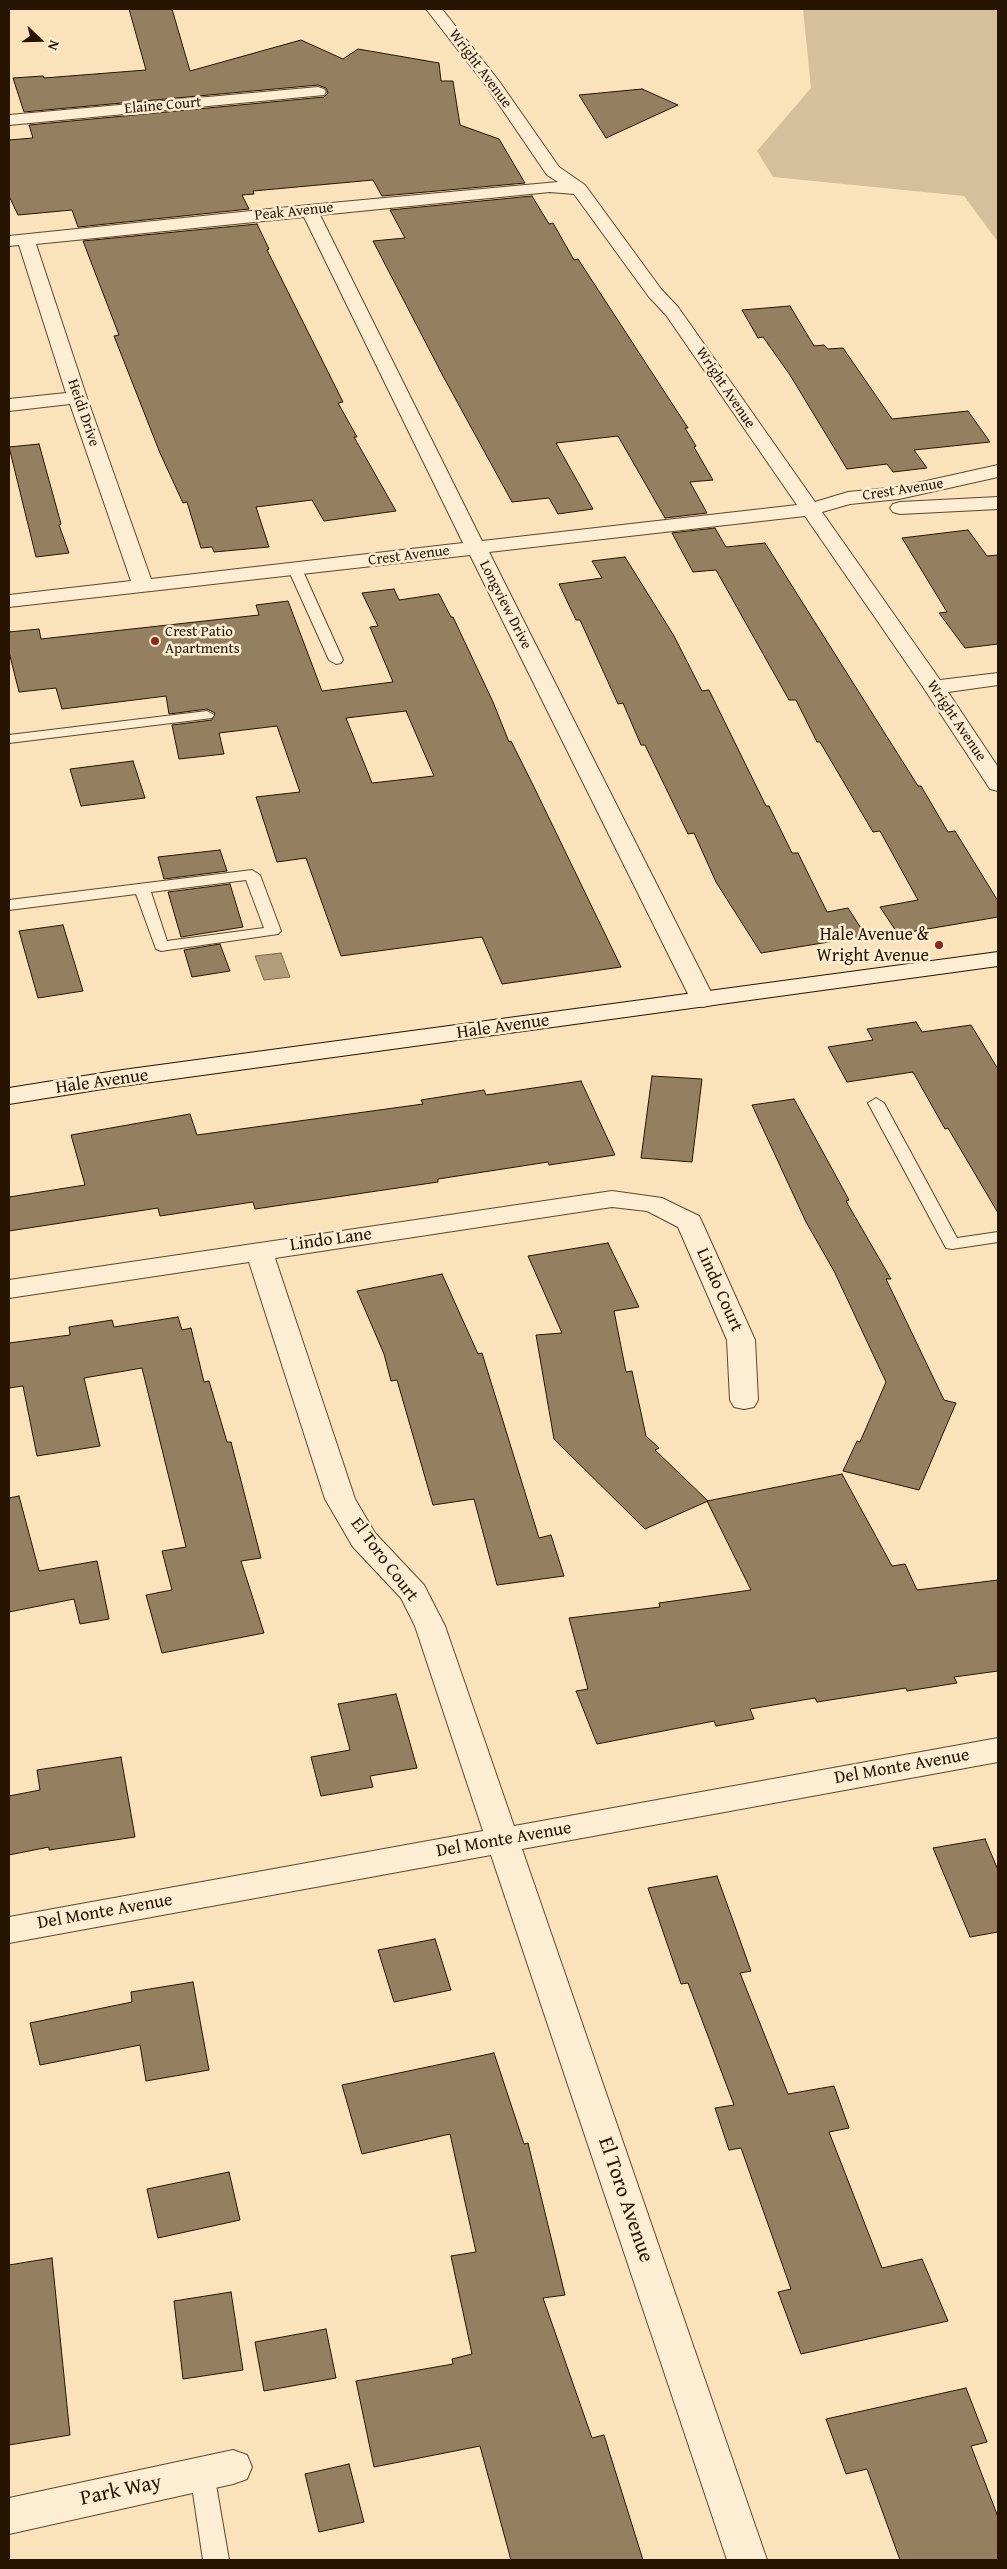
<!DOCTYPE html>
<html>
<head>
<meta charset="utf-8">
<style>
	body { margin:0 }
	#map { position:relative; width:1007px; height:2569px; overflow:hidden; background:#fae3bb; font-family:"Gentium Book Plus",serif }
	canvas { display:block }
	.frame { position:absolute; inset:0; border:10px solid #261400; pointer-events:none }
	.north { position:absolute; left:15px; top:15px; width:50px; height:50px; -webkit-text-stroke:4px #fcedd3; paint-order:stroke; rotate:111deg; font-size:14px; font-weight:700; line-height:20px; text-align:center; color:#261400 }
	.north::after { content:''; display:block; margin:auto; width:18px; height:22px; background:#261400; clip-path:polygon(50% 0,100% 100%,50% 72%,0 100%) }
</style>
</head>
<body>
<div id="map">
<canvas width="1007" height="2569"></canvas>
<div class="frame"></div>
<div class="north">N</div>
</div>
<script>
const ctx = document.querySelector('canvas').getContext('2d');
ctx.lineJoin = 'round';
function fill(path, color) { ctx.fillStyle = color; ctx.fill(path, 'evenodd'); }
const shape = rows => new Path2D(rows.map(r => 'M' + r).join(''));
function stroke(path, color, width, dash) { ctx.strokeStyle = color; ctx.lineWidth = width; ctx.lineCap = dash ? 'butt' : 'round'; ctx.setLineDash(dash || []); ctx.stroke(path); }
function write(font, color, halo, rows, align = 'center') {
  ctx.font = font + ' "Gentium Book Plus",serif'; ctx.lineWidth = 5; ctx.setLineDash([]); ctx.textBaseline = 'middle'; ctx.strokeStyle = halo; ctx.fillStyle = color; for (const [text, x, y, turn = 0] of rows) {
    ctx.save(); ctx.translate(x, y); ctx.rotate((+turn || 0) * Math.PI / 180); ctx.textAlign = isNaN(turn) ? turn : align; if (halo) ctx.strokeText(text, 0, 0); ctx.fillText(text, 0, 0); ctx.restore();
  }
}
const green = shape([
	[803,9,998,9,998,242,964,196,773,177,757,151,811,88]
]);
const water = shape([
	[281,953,290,977,264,980,255,956,281,953]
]);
const building = shape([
	[129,9,172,9,190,71,301,40,343,59,358,49,439,63,441,81,453,81,460,125,499,139,525,183,382,196,373,180,253,191,254,194,242,195,249,209,78,227,72,210,18,215,9,196,9,140,33,138,29,125,324,97,328,93,326,88,318,85,24,112,13,78,43,76,44,78,146,70,129,9],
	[642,89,678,105,606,138,579,95,642,89],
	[532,196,549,224,553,223,574,260,578,259,688,428,685,428,696,446,694,447,713,480,690,482,707,513,665,518,618,436,556,443,593,509,558,514,549,498,512,502,443,376,373,241,405,238,390,210,532,196],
	[257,224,269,249,267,250,343,402,338,403,357,437,354,437,396,511,324,521,312,500,256,507,269,547,214,552,212,547,201,548,187,502,183,503,160,453,114,336,119,335,83,241,257,224],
	[790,306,814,346,824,345,828,349,843,348,892,419,968,411,990,442,914,450,927,468,893,472,887,464,847,469,790,375,763,337,758,338,742,310,790,306],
	[39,444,61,524,59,525,69,553,36,557,9,447,39,444],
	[715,528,726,547,765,543,918,786,921,786,948,832,955,831,998,901,998,917,898,934,880,907,918,900,880,831,873,832,820,742,817,742,796,700,789,700,716,570,693,572,672,533,715,528],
	[968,530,987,556,998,555,998,644,965,648,939,613,947,612,902,538,968,530],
	[625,557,674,636,702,691,709,690,766,806,769,806,792,853,798,853,827,912,848,908,866,936,761,953,716,882,694,833,688,834,645,745,641,745,623,703,618,704,580,620,576,620,559,584,602,578,592,561,625,557],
	[394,589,399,600,439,594,451,617,453,617,493,702,509,742,511,741,534,787,621,967,502,984,482,937,341,956,306,858,277,862,256,797,300,792,277,726,219,733,224,754,179,759,172,725,212,720,215,713,207,709,169,714,166,696,62,709,56,688,19,692,9,652,9,632,39,629,41,639,259,615,256,605,288,601,322,691,393,682,370,627,378,626,362,593,394,589],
	[406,711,434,776,372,783,346,718,406,711],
	[133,761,145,798,81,806,70,769,133,761],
	[220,850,227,871,164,879,158,857,220,850],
	[230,884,243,927,181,937,168,892,230,884],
	[63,925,83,991,38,998,19,931,63,925],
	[220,944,230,971,192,977,184,950,220,944],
	[916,1022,922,1032,971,1025,998,1069,998,1213,948,1128,945,1129,913,1072,847,1082,828,1047,873,1040,867,1029,916,1022],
	[652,1076,702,1079,692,1162,641,1158,652,1076],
	[581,1081,615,1155,549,1165,548,1162,438,1179,438,1182,255,1209,253,1202,160,1216,158,1208,9,1231,9,1197,85,1185,71,1135,190,1114,197,1135,423,1104,421,1100,484,1090,486,1095,581,1081],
	[794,1099,849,1200,846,1201,891,1279,886,1279,944,1400,956,1403,919,1490,843,1471,857,1441,860,1442,886,1382,834,1271,806,1222,752,1105,794,1099],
	[608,1243,639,1307,614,1311,626,1372,632,1371,646,1436,659,1448,655,1450,708,1501,645,1529,554,1439,536,1335,562,1333,528,1256,608,1243],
	[442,1274,478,1354,482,1353,539,1538,551,1535,564,1576,497,1585,474,1499,433,1505,397,1380,391,1381,384,1354,357,1291,442,1274],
	[178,1317,182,1330,191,1328,204,1382,209,1381,227,1442,231,1442,261,1558,241,1561,264,1633,162,1653,146,1595,172,1590,162,1551,186,1547,142,1368,84,1378,100,1446,37,1456,23,1386,9,1388,9,1343,70,1335,69,1327,112,1320,114,1327,178,1317],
	[842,1474,892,1566,905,1564,917,1590,998,1580,998,1671,954,1677,957,1683,907,1691,906,1688,817,1702,815,1698,750,1709,754,1719,716,1726,714,1721,597,1744,576,1691,588,1689,569,1618,660,1607,659,1603,751,1590,707,1501,842,1474],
	[19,1496,39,1571,97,1561,109,1619,80,1624,74,1599,9,1612,9,1498,19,1496],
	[396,1694,417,1768,370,1776,373,1787,321,1796,311,1757,350,1750,338,1704,396,1694],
	[121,1757,135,1837,49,1850,49,1847,9,1855,9,1796,40,1790,37,1770,121,1757],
	[985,1839,998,1870,998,1932,970,1937,933,1848,985,1839],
	[717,1876,751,1971,740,1973,788,2094,834,2086,849,2128,829,2132,882,2268,922,2259,948,2321,801,2354,778,2292,791,2289,741,2148,729,2150,715,2108,734,2105,688,1983,681,1984,648,1888,717,1876],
	[435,1939,451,1990,394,2002,378,1950,435,1939],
	[193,1982,209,2070,146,2081,140,2045,40,2065,30,2023,132,2002,131,1992,193,1982],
	[494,2053,524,2144,528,2143,565,2295,543,2298,592,2438,604,2435,643,2560,511,2560,480,2446,374,2467,356,2381,453,2364,452,2359,472,2354,451,2256,476,2252,450,2134,362,2154,342,2085,494,2053],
	[229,2172,240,2220,158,2238,147,2189,229,2172],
	[52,2258,70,2435,9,2445,9,2265,52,2258],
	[231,2292,243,2370,183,2379,174,2301,231,2292],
	[326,2329,336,2378,264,2391,255,2342,326,2329],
	[966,2388,987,2442,971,2446,998,2517,998,2560,900,2560,867,2469,846,2474,826,2419,966,2388],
	[349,2464,364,2522,319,2532,305,2474,349,2464]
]);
const lane = shape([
	[295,565,302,569,343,660,341,663,336,664,329,660,288,569,295,565],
	[207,711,214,715,212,718,9,743,9,735,207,711],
	[252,870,260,875,281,931,278,934,161,951,156,949,136,894,9,910,9,900,252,870],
	[246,880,264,928,167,941,151,892,246,880],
	[876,1098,884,1103,957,1238,998,1232,998,1242,952,1249,946,1248,868,1103,876,1098],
	[202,2462,211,2465,214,2473,229,2560,203,2560,190,2473,193,2465,202,2462]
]);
const street = shape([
	[426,9,442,9,499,81,559,167,585,185,661,289,678,307,815,502,848,492,899,487,998,465,998,477,899,499,850,504,822,512,940,680,998,673,998,685,948,692,998,767,998,791,990,789,923,687,805,516,489,552,715,1000,712,1005,703,1007,694,1005,691,1000,470,555,9,607,9,595,131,581,70,404,9,411,9,399,66,393,19,245,9,246,9,236,309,205,558,182,547,175,487,87,426,9],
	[550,192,574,194,649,297,666,315,797,505,482,541,320,215,550,192],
	[304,217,463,543,151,579,87,398,36,244,304,217],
	[318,87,324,89,326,92,324,95,9,125,9,115,318,87],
	[998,497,998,509,900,514,893,512,890,508,893,504,900,502,998,497],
	[612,1191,662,1198,699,1216,702,1222,755,1340,758,1400,754,1407,744,1409,734,1407,730,1400,727,1340,678,1227,647,1211,612,1207,275,1258,355,1499,375,1533,424,1585,445,1626,514,1826,998,1738,998,1762,522,1849,767,2560,727,2560,491,1855,9,1943,9,1917,483,1831,415,1626,401,1598,353,1547,325,1499,249,1262,9,1298,9,1280,612,1191],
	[233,2450,247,2455,252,2467,247,2479,233,2484,9,2534,9,2498,233,2450]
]);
const secondary = shape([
	[998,952,998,966,115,1087,9,1104,9,1088,115,1071,998,952]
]);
const markers = [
	[155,641,5,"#8f2418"],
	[939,945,5,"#8f2418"]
];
const farStreetnames = [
	["Wright Avenue",480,69,53],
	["Elaine Court",163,106,-5],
	["Peak Avenue",294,212,-6],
	["Wright Avenue",725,388,56],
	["Heidi Drive",83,413,71],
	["Crest Avenue",903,490,-9],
	["Crest Avenue",409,556,-7],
	["Longview Drive",505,605,63],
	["Wright Avenue",956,721,56]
];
const farPoinames = [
	["Crest Patio",165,632],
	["Apartments",165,649]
];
const poiNames = [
	["Hale Avenue &",929,935],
	["Wright Avenue",929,956]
];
const streetNames = [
	["Hale Avenue",503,1027,-8],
	["Hale Avenue",102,1082,-8],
	["Lindo Lane",331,1240,-8],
	["Lindo Court",719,1290,66],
	["El Toro Court",384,1560,53],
	["Del Monte Avenue",902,1767,-10],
	["Del Monte Avenue",504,1840,-10],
	["Del Monte Avenue",105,1912,-10]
];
const nearStreetnames = [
	["El Toro Avenue",625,2200,71],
	["Park Way",121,2491,-12]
];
fill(green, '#d6c09b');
fill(water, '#b29d7b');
stroke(water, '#7a664a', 1);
fill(building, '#948061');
stroke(building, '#261400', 1);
stroke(lane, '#5b482f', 2);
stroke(street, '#5b482f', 2);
stroke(secondary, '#261400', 2);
fill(lane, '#fcedd3');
fill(street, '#fcedd3');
fill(secondary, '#fcedd3');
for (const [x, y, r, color] of markers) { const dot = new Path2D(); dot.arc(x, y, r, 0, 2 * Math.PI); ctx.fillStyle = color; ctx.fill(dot); stroke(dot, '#fcedd3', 2); }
write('15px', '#261400', '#fcedd3', farStreetnames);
write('15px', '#261400', '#fcedd3', farPoinames, 'left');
write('18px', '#261400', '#fcedd3', poiNames, 'right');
write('18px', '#261400', '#fcedd3', streetNames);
write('21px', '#261400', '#fcedd3', nearStreetnames);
</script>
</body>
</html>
